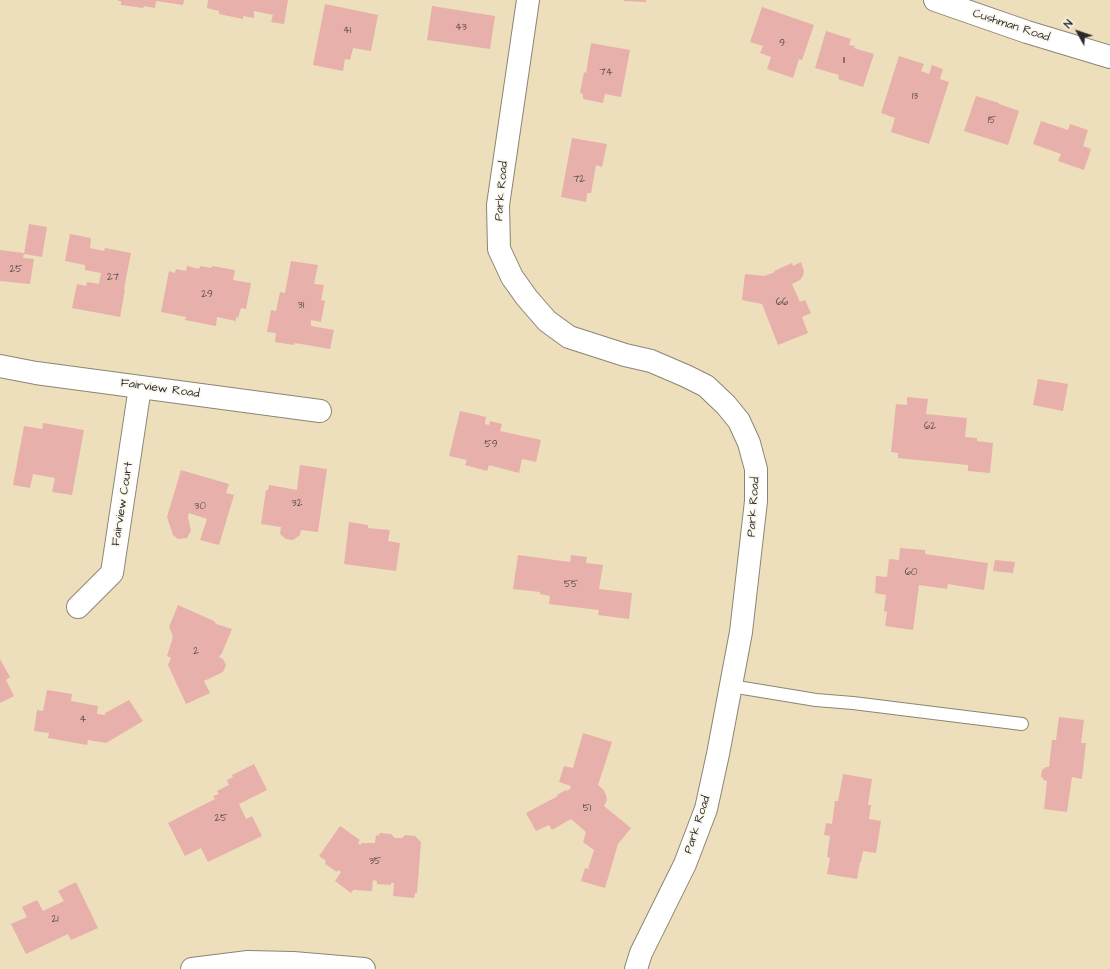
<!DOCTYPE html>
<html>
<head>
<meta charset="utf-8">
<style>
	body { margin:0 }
	#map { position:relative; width:1110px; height:969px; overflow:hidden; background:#eddfbc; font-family:"Architects Daughter",sans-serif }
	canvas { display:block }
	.north { position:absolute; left:1058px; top:12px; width:40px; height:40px; -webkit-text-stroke:3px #fbf7ec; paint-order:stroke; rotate:310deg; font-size:11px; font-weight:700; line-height:16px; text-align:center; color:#2b2b2b }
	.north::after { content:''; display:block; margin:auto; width:14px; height:18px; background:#2b2b2b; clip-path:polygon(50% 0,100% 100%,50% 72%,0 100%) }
</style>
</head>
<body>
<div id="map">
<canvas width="1110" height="969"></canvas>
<div class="north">N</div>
</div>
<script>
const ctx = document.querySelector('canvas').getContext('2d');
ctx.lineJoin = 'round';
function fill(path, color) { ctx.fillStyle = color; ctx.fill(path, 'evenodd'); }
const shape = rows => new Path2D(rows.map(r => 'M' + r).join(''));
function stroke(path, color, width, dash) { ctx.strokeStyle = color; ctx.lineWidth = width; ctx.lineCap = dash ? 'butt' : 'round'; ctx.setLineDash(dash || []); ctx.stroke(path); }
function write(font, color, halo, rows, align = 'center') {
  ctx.font = font + ' "Architects Daughter",sans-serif'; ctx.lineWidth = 3.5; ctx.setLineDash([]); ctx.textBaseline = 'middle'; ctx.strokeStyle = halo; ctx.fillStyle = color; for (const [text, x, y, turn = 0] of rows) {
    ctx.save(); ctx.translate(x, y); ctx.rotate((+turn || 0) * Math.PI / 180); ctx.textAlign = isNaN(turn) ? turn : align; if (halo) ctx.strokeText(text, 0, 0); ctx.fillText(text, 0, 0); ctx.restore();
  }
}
const building = shape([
	[118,0,184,0,183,5,156,1,155,8,144,6,143,8,121,5,121,1,118,1],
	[208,0,288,0,284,24,271,22,273,15,254,11,254,18,243,16,243,19,219,14,219,11,207,8],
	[624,0,646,0,646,2,624,1],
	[325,4,378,15,371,51,353,48,350,60,345,59,343,71,313,65],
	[432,6,495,16,490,49,427,40],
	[762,7,814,25,802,60,799,59,793,78,767,69,771,57,760,53,763,46,750,42],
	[826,31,851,39,849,45,855,46,854,48,874,54,863,87,838,79,839,75,815,68],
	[591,43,630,50,621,97,605,94,603,103,583,99,583,94,580,93,584,72,586,73],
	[899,56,924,64,921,71,929,74,932,65,943,69,940,79,949,82,929,144,891,132,895,118,881,113],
	[976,96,999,103,999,104,1019,111,1008,145,964,131],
	[1041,121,1068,130,1070,124,1088,130,1083,146,1091,149,1084,170,1058,161,1061,154,1033,144],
	[572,138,607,144,602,167,596,165,591,193,587,193,586,202,561,197],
	[29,224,47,227,42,257,24,254],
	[70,234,91,238,90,248,104,251,105,248,131,253,124,289,125,290,120,317,72,308,77,284,86,286,87,282,99,284,101,273,85,270,85,265,65,261],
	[0,250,24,253,23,258,34,259,30,284,0,281],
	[291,261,318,265,314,284,324,285,321,300,325,301,321,322,311,320,311,326,334,330,330,349,295,343,294,345,275,342,276,333,267,332,271,310,276,311,280,292,285,293],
	[801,262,804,271,803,276,800,280,792,284,800,302,805,300,811,313,802,317,808,333,778,345,762,304,742,300,745,274,764,276,775,272,774,271,792,263,793,266],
	[187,266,199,269,200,266,211,268,212,266,235,270,233,280,251,283,246,309,241,308,238,318,236,317,236,321,217,317,216,326,185,320,186,317,161,312,169,271,175,273,176,269,186,271],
	[1038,379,1068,384,1063,411,1033,405],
	[907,397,928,399,926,414,967,418,965,437,977,438,977,441,993,443,990,473,968,471,968,465,898,458,898,453,891,452,896,404,907,405],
	[460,411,486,417,485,424,489,425,490,421,502,424,500,431,541,440,536,462,522,459,519,473,489,465,487,471,465,465,467,460,449,456],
	[43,423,84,430,72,495,52,492,55,478,33,474,30,488,13,485,24,426,42,429],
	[300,465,327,469,318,532,301,530,300,535,293,540,286,539,280,534,281,527,261,524,266,490,268,490,269,485,297,490],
	[181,470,229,484,226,493,234,495,219,545,200,540,207,519,189,513,188,517,191,531,187,538,178,539,173,535,167,517],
	[349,522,368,525,368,528,390,530,388,541,400,543,396,571,344,564],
	[900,548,925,550,925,554,988,563,984,590,948,584,947,589,919,585,913,630,885,626,887,612,884,611,886,595,875,593,876,576,887,577,889,559,899,560],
	[518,555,570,562,571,555,587,557,586,563,603,565,599,589,632,593,629,619,598,615,599,610,549,604,550,596,540,594,540,592,513,589],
	[995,560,1015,562,1013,573,993,571],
	[178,605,214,621,216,624,232,629,222,653,219,657,223,659,226,665,223,672,204,681,210,693,186,704,168,665,171,658,167,656,173,637,171,637,173,636,169,627],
	[0,659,10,677,6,680,14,696,0,703],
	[47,690,72,694,71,701,98,706,97,714,105,715,105,713,129,700,143,721,106,743,88,740,87,745,48,738,49,733,34,731,37,710,43,711],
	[1059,717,1084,720,1081,743,1086,743,1082,779,1072,777,1067,812,1044,809,1047,781,1044,780,1041,776,1042,770,1046,767,1049,767,1052,740,1056,740],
	[583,733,612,742,598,785,603,789,606,795,607,800,604,806,631,828,618,844,605,888,581,881,585,868,588,869,594,850,583,842,586,832,571,819,552,830,549,825,536,831,526,813,558,796,557,795,566,790,567,791,570,789,571,786,559,782,564,766,573,768],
	[254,764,267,790,239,804,246,819,252,816,262,836,208,862,201,848,185,856,168,823,215,799,213,796,219,794,217,791,229,785,227,780,233,777,232,775],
	[843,774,872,779,868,805,871,805,869,819,881,821,876,853,863,851,861,862,860,862,857,879,827,874,830,858,827,857,830,836,824,835,826,823,832,824,835,801,838,801],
	[340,826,360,840,358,843,360,845,362,843,375,843,376,835,378,836,380,833,391,834,395,838,402,838,405,835,415,836,421,842,417,893,415,893,414,898,393,896,394,883,391,883,391,885,377,884,377,881,373,880,372,891,354,890,355,888,351,893,335,881,341,872,338,870,337,872,325,864,326,861,319,856],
	[76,882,98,928,71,940,68,934,26,954,11,924,27,917,22,907,37,900,43,911,64,901,58,891]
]);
const service = shape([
	[731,686,816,700,853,703,1022,724]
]);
const minor = shape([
	[528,0,498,205,499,249,512,277,527,298,547,321,569,337,625,355,651,361,686,376,706,386,726,405,739,421,749,443,756,469,756,501,741,632,718,754,706,809,685,864,641,953,636,969],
	[935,0,1027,32,1110,57],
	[0,366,36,373,320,411],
	[78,607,112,573,140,387],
	[192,969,248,962,293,963,364,969]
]);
const numberNames = [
	["43",461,28],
	["41",347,31],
	["9",782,44],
	["11",844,61],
	["74",606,73],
	["13",915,97],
	["15",992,121],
	["72",579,180],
	["25",16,270],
	["27",113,278],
	["29",207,295],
	["66",782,303],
	["31",301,306],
	["62",930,427],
	["59",491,445],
	["32",297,504],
	["30",200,507],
	["60",911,573],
	["55",571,585],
	["2",196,652],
	["4",83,720],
	["51",587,809],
	["25",221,819],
	["35",375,862],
	["21",55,920]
];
const streetNames = [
	["Cushman Road",1011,26,18],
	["Park Road",502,191,-85],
	["Fairview Road",160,389,8],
	["Fairview Court",123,504,-81],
	["Park Road",754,507,-86],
	["Park Road",698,825,-72]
];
fill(building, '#e7b0aa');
stroke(service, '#8c8574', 14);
stroke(minor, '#8c8574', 24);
stroke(service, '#fff', 12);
stroke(minor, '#fff', 22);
write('10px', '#5a4c4b', null, numberNames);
write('12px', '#2b2b2b', '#fbf7ec', streetNames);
</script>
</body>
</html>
